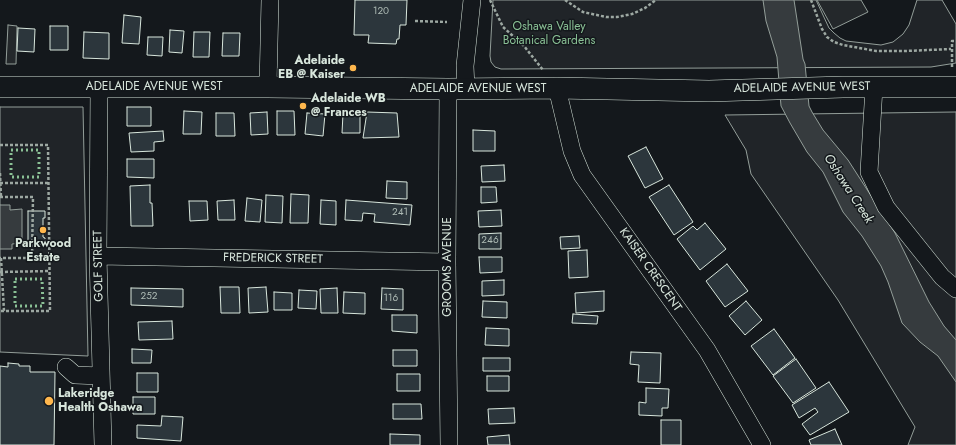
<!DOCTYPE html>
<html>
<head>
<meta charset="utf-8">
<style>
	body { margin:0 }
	canvas { display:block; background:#14181c }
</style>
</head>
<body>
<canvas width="956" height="445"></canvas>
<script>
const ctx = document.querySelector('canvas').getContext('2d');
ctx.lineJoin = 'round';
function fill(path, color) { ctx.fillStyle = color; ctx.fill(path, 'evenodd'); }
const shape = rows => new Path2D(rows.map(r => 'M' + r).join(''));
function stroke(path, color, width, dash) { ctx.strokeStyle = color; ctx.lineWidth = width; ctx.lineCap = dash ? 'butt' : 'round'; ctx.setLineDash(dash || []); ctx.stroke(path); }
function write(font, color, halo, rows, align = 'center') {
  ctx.font = font + ' Jost,sans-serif'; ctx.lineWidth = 3; ctx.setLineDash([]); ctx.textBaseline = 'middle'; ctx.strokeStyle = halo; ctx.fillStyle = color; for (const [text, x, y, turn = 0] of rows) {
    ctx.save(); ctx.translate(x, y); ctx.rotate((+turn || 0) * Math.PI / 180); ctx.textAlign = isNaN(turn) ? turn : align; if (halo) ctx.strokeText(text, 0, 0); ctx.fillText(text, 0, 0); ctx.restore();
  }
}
const green = shape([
	[493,0,816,0,829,28,834,33,840,38,846,41,881,45,893,42,903,34,909,25,917,0,942,0,956,24,956,63,931,67,501,69,495,67,491,62,490,56,493,0],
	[0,107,83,107,88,356,0,352,0,107],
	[956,112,956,445,908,445,915,427,838,300,751,174,746,150,725,115,956,112]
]);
const parking = shape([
	[817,0,861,0,868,12,833,29,817,0],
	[8,25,17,26,16,64,6,64,8,25]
]);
const water = shape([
	[763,0,794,0,803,59,805,64,809,106,812,112,823,130,848,160,895,233,929,302,944,326,956,340,956,382,938,356,920,342,902,323,888,282,881,266,862,236,843,212,823,172,807,152,790,123,781,106,777,57,766,21,763,0],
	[0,205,10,205,10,210,22,209,22,243,12,244,12,249,0,249,0,205]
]);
const building = shape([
	[355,0,407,0,406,25,400,25,399,39,397,39,396,44,368,43,369,35,354,35,355,0],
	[124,15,141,17,139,44,122,43,124,15],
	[50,26,68,26,68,50,50,50,50,26],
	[18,28,35,29,34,52,17,51,18,28],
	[170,30,184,31,182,53,169,52,170,30],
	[84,32,109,33,109,59,83,58,84,32],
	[194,32,210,32,209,57,193,57,194,32],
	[223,33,240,33,239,56,222,56,223,33],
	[148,37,163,37,162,56,147,55,148,37],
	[127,107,151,107,151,126,127,126,127,107],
	[184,111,202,112,201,134,183,134,184,111],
	[277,111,294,111,295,135,277,135,277,111],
	[267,112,268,134,251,135,250,113,267,112],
	[367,112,397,113,399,137,363,138,367,112],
	[216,113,234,113,235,136,216,136,216,113],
	[307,113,325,114,323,136,305,134,307,113],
	[343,114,360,114,360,133,342,133,343,114],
	[473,130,495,131,495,151,473,151,473,130],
	[163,131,164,141,154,142,154,151,131,152,129,133,163,131],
	[646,147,663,179,645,188,628,156,646,147],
	[127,159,154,159,154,178,127,177,127,159],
	[504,165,505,181,482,182,481,166,504,165],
	[387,181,407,182,407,199,386,198,387,181],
	[150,185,150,203,152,203,153,226,131,226,130,186,150,185],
	[669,185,693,222,674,235,649,197,669,185],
	[481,187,496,187,497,202,481,203,481,187],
	[291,194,309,195,308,223,290,223,291,194],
	[266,195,283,196,282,223,265,222,266,195],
	[247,198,262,200,260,222,245,221,247,198],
	[234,200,235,220,218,220,217,201,234,200],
	[321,200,336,201,336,225,320,224,321,200],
	[346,200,412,205,410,225,374,222,375,214,363,213,362,221,345,220,346,200],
	[189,201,207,201,208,220,190,221,189,201],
	[501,210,502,226,479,227,478,211,501,210],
	[28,211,45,211,45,218,43,218,43,237,45,238,45,244,28,245,28,211],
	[705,223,726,249,700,270,677,239,693,226,697,230,705,223],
	[501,233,501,249,479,249,479,234,501,233],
	[579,236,580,248,561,249,560,237,579,236],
	[587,250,588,277,569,278,568,251,587,250],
	[479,257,502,257,502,272,480,273,479,257],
	[727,264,748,291,725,307,706,281,727,264],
	[504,280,504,295,482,296,482,281,504,280],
	[220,287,239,287,240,313,221,313,220,287],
	[266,287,268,312,249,313,248,288,266,287],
	[131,288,183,289,183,307,131,305,131,288],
	[337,288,338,313,321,313,320,289,337,288],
	[382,288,403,289,403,310,381,309,382,288],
	[299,290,317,291,316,309,298,308,299,290],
	[604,291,604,311,576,313,575,293,604,291],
	[274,292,292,293,292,310,274,310,274,292],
	[344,292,365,293,365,314,343,313,344,292],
	[483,301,507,302,507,318,482,317,483,301],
	[746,301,762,320,745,335,729,316,746,301],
	[573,314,598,316,597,324,572,323,573,314],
	[392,315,417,315,417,333,392,331,392,315],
	[172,321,173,339,139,340,138,322,172,321],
	[486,328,509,329,509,346,485,345,486,328],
	[774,329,795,358,773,375,751,346,774,329],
	[132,349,152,350,151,363,132,363,132,349],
	[393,350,417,350,417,366,393,366,393,350],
	[631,352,661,353,660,383,638,382,639,365,630,364,631,352],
	[483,358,510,358,510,371,483,371,483,358],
	[796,359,816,388,793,403,773,376,796,359],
	[8,363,19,364,19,366,30,366,30,372,55,372,54,445,0,445,0,366,8,367,8,363],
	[137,373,158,373,158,392,137,392,137,373],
	[397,374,420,374,420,391,397,391,397,374],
	[487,376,509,376,509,391,487,391,487,376],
	[829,382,849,412,810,435,802,424,818,412,815,408,799,418,792,405,829,382],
	[646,388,669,389,668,408,662,408,662,416,639,415,639,402,646,403,646,388],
	[133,397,155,397,155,414,133,414,133,397],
	[393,404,421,404,422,419,393,419,393,404],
	[514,408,515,423,489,424,488,409,514,408],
	[162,416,183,417,181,441,137,438,137,425,161,426,162,416],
	[661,420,681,420,681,445,661,445,661,420],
	[835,429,842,445,811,445,809,440,835,429],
	[390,434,420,435,420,445,390,445,390,434],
	[509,435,510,445,488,445,487,437,509,435]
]);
const path = shape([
	[490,0,503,27,524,46,543,70],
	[565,0,583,12,606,17,617,17,632,14,645,8,656,0],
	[811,0,822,29,827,37,834,42,843,45,876,51,906,51,951,49],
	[415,21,447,22],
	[952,67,952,41,956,41],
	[0,145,48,145,50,311,0,311],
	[0,173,1,197],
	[0,183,49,183],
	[0,197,33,197,32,258,0,258],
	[1,258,4,311],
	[0,272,50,271]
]);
const minor = shape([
	[99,87,98,256,103,445],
	[268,87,270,0],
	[874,87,869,172,886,207,942,277,956,289],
	[557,88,572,151,582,175,707,350,762,445],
	[448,89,447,262,449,445],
	[466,89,465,66,472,0],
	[98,256,447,262],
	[66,367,75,375,101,376]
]);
const major = shape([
	[0,87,268,87,448,89,557,88,709,91,843,87,956,87]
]);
const hedge = shape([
	[11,150,39,150,39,177,11,177,11,150],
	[15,279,42,279,43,306,15,306,15,279]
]);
const markers = [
	[353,68,4,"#ffb74d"],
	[303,106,4,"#ffb74d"],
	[43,230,4,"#ffb74d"],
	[49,401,5,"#ffb74d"]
];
const numberNames = [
	["120",381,12],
	["241",400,213],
	["246",490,241],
	["252",149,297],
	["116",391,299]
];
const parkNames = [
	["Oshawa Valley",549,27],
	["Botanical Gardens",549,41]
];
const poiNames = [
	["Adelaide",345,61,"right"],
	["EB @ Kaiser",345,75,"right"],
	["Adelaide WB",311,99],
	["@ Frances",311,113],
	["Parkwood",43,244,"center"],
	["Estate",43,258,"center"],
	["Lakeridge",58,394],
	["Health Oshawa",58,408]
];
const streetNames = [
	["ADELAIDE AVENUE WEST",154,87],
	["ADELAIDE AVENUE WEST",802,88,-1],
	["ADELAIDE AVENUE WEST",478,89],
	["FREDERICK STREET",273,259,1],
	["GOLF STREET",99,266,-91],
	["GROOMS AVENUE",448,267,-90],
	["KAISER CRESCENT",650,270,55]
];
const waterNames = [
	["Oshawa Creek",848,189,57]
];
fill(green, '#202428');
stroke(green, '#939e99', 1);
fill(parking, '#24282b');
stroke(parking, '#939e99', 1);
fill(water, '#363b3e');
stroke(water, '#939e99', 1);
fill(building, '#2c363c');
stroke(building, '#d8e6dc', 1);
stroke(minor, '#d8e6dc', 18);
stroke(major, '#d8e6dc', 22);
stroke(path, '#9da8a2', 2.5, [3, 2]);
stroke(minor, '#14181c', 17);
stroke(major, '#14181c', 21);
stroke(hedge, '#8ac095', 3, [2, 3]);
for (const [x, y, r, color] of markers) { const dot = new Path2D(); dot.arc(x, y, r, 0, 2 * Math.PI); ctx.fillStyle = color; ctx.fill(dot); stroke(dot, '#14181c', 1.5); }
write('10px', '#adbab4', null, numberNames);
write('12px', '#8ac095', '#14181c', parkNames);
write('bold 12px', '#d8e6dc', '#14181c', poiNames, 'left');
write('12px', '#d8e6dc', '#14181c', streetNames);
write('italic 13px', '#d8e6dc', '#14181c', waterNames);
</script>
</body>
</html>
